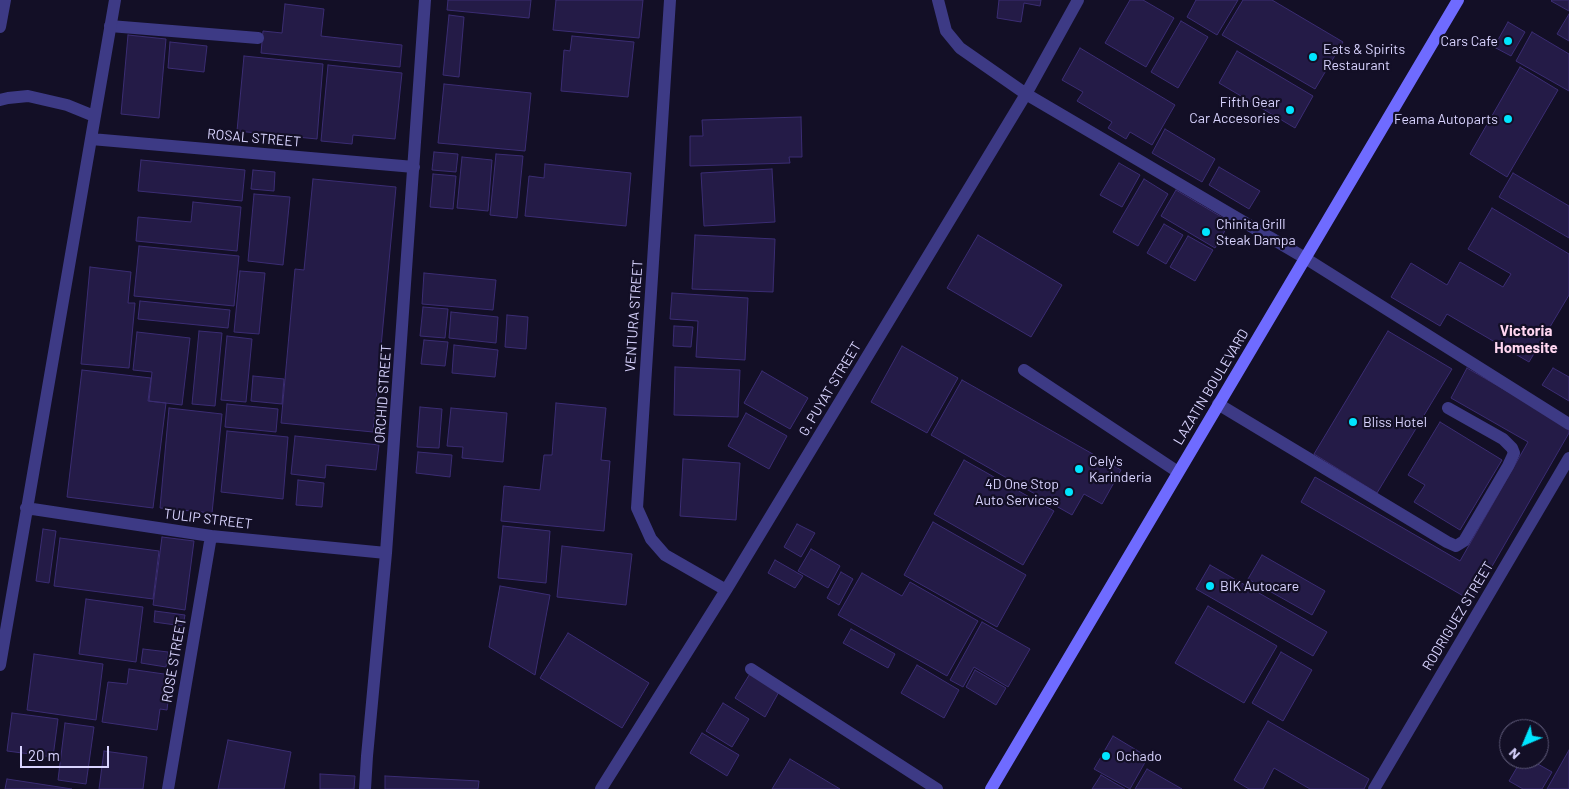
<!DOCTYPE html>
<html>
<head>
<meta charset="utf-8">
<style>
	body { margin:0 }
	#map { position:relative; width:1569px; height:789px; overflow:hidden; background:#130f26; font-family:Barlow,sans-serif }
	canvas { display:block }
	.north { position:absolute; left:1499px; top:719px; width:50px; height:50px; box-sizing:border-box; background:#130f26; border:1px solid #625e7d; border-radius:50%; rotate:225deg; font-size:14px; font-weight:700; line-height:20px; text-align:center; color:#d9d4ff }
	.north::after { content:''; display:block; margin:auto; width:18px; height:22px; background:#00e5ff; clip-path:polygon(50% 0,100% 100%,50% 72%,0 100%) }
	.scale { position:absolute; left:20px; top:746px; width:89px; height:22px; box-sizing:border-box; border:2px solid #d9d4ff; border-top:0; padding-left:6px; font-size:15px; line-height:18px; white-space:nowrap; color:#d9d4ff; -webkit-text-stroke:4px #130f26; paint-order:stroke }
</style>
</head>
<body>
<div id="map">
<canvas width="1569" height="789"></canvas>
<div class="north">N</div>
<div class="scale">20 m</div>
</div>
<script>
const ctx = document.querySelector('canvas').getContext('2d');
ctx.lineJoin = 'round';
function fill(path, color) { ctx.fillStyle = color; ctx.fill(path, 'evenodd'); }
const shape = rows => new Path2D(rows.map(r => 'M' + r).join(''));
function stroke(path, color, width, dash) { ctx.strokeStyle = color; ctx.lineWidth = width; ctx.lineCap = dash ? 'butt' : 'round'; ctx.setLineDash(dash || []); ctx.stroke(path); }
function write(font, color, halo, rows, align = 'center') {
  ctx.font = font + ' Barlow,sans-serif'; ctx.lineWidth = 4.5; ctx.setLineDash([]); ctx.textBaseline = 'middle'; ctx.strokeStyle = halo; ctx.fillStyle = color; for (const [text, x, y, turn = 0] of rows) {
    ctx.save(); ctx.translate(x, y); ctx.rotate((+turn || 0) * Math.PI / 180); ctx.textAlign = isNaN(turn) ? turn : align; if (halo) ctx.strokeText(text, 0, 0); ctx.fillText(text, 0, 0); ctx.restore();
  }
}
const building = shape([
	[448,0,531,0,529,18,447,10,448,0],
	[556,0,643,0,639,38,553,30,556,0],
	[999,0,1041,0,1040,6,1024,3,1021,22,997,18,999,0],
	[1130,0,1143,0,1174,18,1146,67,1105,43,1130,0],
	[1196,0,1238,0,1217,35,1187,17,1196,0],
	[1243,0,1272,0,1343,42,1315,89,1222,35,1243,0],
	[1552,0,1569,0,1569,11,1551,1,1552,0],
	[285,4,324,9,321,36,402,45,400,67,261,53,263,31,282,33,285,4],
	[1569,14,1569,41,1557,34,1569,14],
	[449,15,464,17,459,77,443,75,449,15],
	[1181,21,1208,37,1178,88,1151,72,1181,21],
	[1508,22,1525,32,1511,56,1494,47,1508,22],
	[1532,32,1569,54,1569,91,1516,61,1532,32],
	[128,35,166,39,159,118,121,114,128,35],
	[572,36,634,42,628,97,561,91,564,50,570,51,572,36],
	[170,42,207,46,204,72,168,68,170,42],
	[1080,48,1175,105,1152,145,1130,132,1126,139,1108,128,1112,122,1077,101,1083,92,1062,80,1080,48],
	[1237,51,1313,96,1295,128,1219,83,1237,51],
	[244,56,323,64,317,139,237,131,244,56],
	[328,65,402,73,395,139,353,135,352,144,321,141,328,65],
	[1520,67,1558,90,1507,177,1470,154,1520,67],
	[444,84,531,93,525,151,438,143,444,84],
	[801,117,802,157,789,157,790,163,690,166,690,136,703,136,702,120,801,117],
	[1165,129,1215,159,1202,182,1152,153,1165,129],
	[434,152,458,154,456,172,432,170,434,152],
	[496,154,523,156,517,218,490,215,496,154],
	[462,157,492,160,488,211,457,208,462,157],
	[141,160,245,170,242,201,138,191,141,160],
	[1119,163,1140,175,1122,207,1100,195,1119,163],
	[545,164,631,173,626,226,525,216,529,176,544,178,545,164],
	[1219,167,1260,191,1249,209,1209,185,1219,167],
	[772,169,775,222,704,226,701,173,772,169],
	[253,170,275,172,274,191,251,189,253,170],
	[1513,173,1569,206,1569,238,1499,197,1513,173],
	[433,174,456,176,453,209,430,207,433,174],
	[313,179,396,187,373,432,281,423,295,269,304,270,313,179],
	[1144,179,1168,194,1138,246,1113,232,1144,179],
	[1176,190,1230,222,1215,248,1161,216,1176,190],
	[254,194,290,197,283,265,248,261,254,194],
	[193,202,241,207,237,251,136,241,138,217,191,222,193,202],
	[1492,208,1569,254,1569,295,1529,362,1447,314,1440,326,1391,297,1411,263,1447,285,1460,262,1503,287,1511,274,1468,249,1492,208],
	[1164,224,1183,235,1166,264,1147,253,1164,224],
	[695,235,775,239,773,292,692,289,695,235],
	[978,235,1062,285,1031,337,947,288,978,235],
	[1188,236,1213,250,1195,281,1170,267,1188,236],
	[139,246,239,256,234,306,134,296,139,246],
	[90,267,131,272,128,303,135,303,129,368,81,364,90,267],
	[240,271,265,273,259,334,234,332,240,271],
	[424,273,496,280,493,310,422,304,424,273],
	[672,293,748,298,745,360,696,357,698,321,670,319,672,293],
	[140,301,230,310,228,328,138,319,140,301],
	[423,307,448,309,445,338,420,336,423,307],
	[451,312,498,317,496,343,449,338,451,312],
	[507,315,528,317,526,349,505,347,507,315],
	[674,326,693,327,691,347,673,346,674,326],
	[199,331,222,333,215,406,192,404,199,331],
	[1388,331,1452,369,1377,493,1314,454,1388,331],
	[137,332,190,338,182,405,149,401,152,372,133,370,137,332],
	[227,336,252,339,246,402,221,400,227,336],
	[424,340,448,342,445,366,421,364,424,340],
	[454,345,498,350,495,377,452,373,454,345],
	[902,346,958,378,927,433,871,402,902,346],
	[675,367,740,370,738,417,674,415,675,367],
	[1467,368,1569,427,1569,433,1472,601,1301,502,1315,477,1460,561,1528,442,1451,398,1467,368],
	[1553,368,1569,377,1569,401,1542,385,1553,368],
	[82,370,151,378,148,401,166,403,153,508,67,497,82,370],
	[762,371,808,398,790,429,744,403,762,371],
	[253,376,284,379,282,404,251,401,253,376],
	[962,380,1121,470,1102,504,1084,494,1072,515,931,435,962,380],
	[556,403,606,408,601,460,610,461,604,531,501,521,504,486,540,490,544,455,552,455,556,403],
	[227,404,278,409,276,432,225,427,227,404],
	[420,407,442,409,439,448,417,447,420,407],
	[169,408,222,414,212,513,160,508,169,408],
	[451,408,507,413,503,462,462,458,463,447,447,446,451,408],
	[746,413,787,436,769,469,728,446,746,413],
	[1440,422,1502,460,1460,530,1414,502,1425,485,1408,475,1440,422],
	[227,431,288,437,283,499,221,492,227,431],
	[295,436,379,445,376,470,326,465,325,478,291,474,295,436],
	[418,452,452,455,450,477,416,473,418,452],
	[683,459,740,463,736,520,680,516,683,459],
	[964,460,1054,511,1023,565,934,514,964,460],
	[298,480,324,483,322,507,296,505,298,480],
	[933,522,1026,575,997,627,904,575,933,522],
	[797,524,815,533,801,557,784,547,797,524],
	[503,526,550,531,546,583,498,578,503,526],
	[43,529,56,531,49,583,36,581,43,529],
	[162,537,194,541,185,610,153,605,162,537],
	[60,538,159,551,153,599,54,586,60,538],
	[562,546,632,554,626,605,557,597,562,546],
	[811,549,840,566,828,588,798,571,811,549],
	[1262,555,1325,591,1312,615,1248,579,1262,555],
	[775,560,803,576,795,588,768,573,775,560],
	[1210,565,1327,632,1313,656,1196,589,1210,565],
	[841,572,853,579,839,605,827,598,841,572],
	[862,573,902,596,910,582,978,621,947,676,838,615,862,573],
	[500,586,550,595,535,675,489,647,500,586],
	[86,599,143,607,136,662,79,654,86,599],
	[1208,606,1277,646,1244,703,1175,663,1208,606],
	[155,611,185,615,183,626,154,622,155,611],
	[982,622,1030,649,1008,687,974,667,963,687,950,680,982,622],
	[851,629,895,654,888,668,843,643,851,629],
	[568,633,649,683,622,728,540,678,568,633],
	[143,649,168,652,166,667,141,663,143,649],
	[1281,652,1312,670,1283,721,1252,703,1281,652],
	[34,654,103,664,96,720,27,710,34,654],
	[917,665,959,690,944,718,901,693,917,665],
	[129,669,171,675,167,710,160,709,157,730,102,722,108,682,127,684,129,669],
	[975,670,1006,688,996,705,966,687,975,670],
	[751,672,780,690,765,717,735,698,751,672],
	[723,703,749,719,732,747,706,731,723,703],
	[12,713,58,719,53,757,7,751,12,713],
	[1268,721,1369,779,1364,789,1310,789,1274,768,1263,789,1249,789,1234,780,1268,721],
	[65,723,94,727,86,784,58,780,65,723],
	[702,733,739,755,727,776,690,753,702,733],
	[1113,736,1148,757,1130,789,1094,769,1113,736],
	[228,740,291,752,284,789,218,789,228,740],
	[1569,750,1569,789,1547,789,1569,750],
	[104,751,147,757,143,789,99,789,104,751],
	[790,759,840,789,772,789,790,759],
	[1522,759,1529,759,1552,772,1542,789,1523,789,1509,781,1522,759],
	[1147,769,1182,789,1135,789,1147,769],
	[320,774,355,776,354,789,320,789,320,774],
	[1101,775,1125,789,1092,789,1101,775],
	[385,776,479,781,478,789,385,789,385,776],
	[7,779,72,789,5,789,7,779]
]);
const service = shape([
	[110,26,258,38],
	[1024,370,1178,472],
	[1218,404,1447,542,1456,546,1464,541,1508,466,1514,453,1512,448,1503,439,1448,408],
	[751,669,937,789]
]);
const minor = shape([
	[670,0,637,508,651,539,665,555,726,590],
	[938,0,946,31,960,48,1026,94,1305,258,1569,424],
	[0,27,5,0],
	[0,100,8,98,28,96,67,105,94,116],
	[91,139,414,167],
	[26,508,211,536,386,553],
	[0,665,115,0],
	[168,789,211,536],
	[365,789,367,756,386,553,425,0],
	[601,789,726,590,1026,94,1078,0],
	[1374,789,1569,458]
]);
const secondary = shape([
	[991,789,1458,0]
]);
const markers = [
	[1508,41,5,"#00e5ff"],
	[1313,57,5,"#00e5ff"],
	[1290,110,5,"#00e5ff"],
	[1508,119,5,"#00e5ff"],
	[1206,232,5,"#00e5ff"],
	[1353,422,5,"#00e5ff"],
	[1079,469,5,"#00e5ff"],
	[1069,492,5,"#00e5ff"],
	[1210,586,5,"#00e5ff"],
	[1106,756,5,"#00e5ff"]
];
const poiNames = [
	["Cars Cafe",1498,41,"right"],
	["Eats & Spirits",1323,49],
	["Restaurant",1323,65],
	["Fifth Gear",1280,102,"right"],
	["Car Accesories",1280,118,"right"],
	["Feama Autoparts",1498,119,"right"],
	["Chinita Grill",1216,224],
	["Steak Dampa",1216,240],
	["Bliss Hotel",1363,422],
	["Cely's",1089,461],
	["Karinderia",1089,477],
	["4D One Stop",1059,484,"right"],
	["Auto Services",1059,500,"right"],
	["BIK Autocare",1220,586],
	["Ochado",1116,756]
];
const streetNames = [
	["ROSAL STREET",254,138,5],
	["VENTURA STREET",634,316,-86],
	["LAZATIN BOULEVARD",1211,387,-59],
	["G. PUYAT STREET",830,389,-59],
	["ORCHID STREET",383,394,-86],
	["TULIP STREET",208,519,7],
	["RODRIGUEZ STREET",1458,616,-59],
	["ROSE STREET",174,660,-80]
];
const neighbourhoodNames = [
	["Victoria",1526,331],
	["Homesite",1526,348]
];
fill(building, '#241b47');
stroke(building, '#3b2d73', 1);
stroke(service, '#3d3a85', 12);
stroke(minor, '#3d3a85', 12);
stroke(secondary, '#6f6bff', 12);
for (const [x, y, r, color] of markers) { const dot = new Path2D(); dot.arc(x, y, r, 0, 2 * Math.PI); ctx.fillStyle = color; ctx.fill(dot); stroke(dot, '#130f26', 2); }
write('14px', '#d9d4ff', '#130f26', poiNames, 'left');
write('14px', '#d9d4ff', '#130f26', streetNames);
write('bold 15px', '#ffd6f0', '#130f26', neighbourhoodNames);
</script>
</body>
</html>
